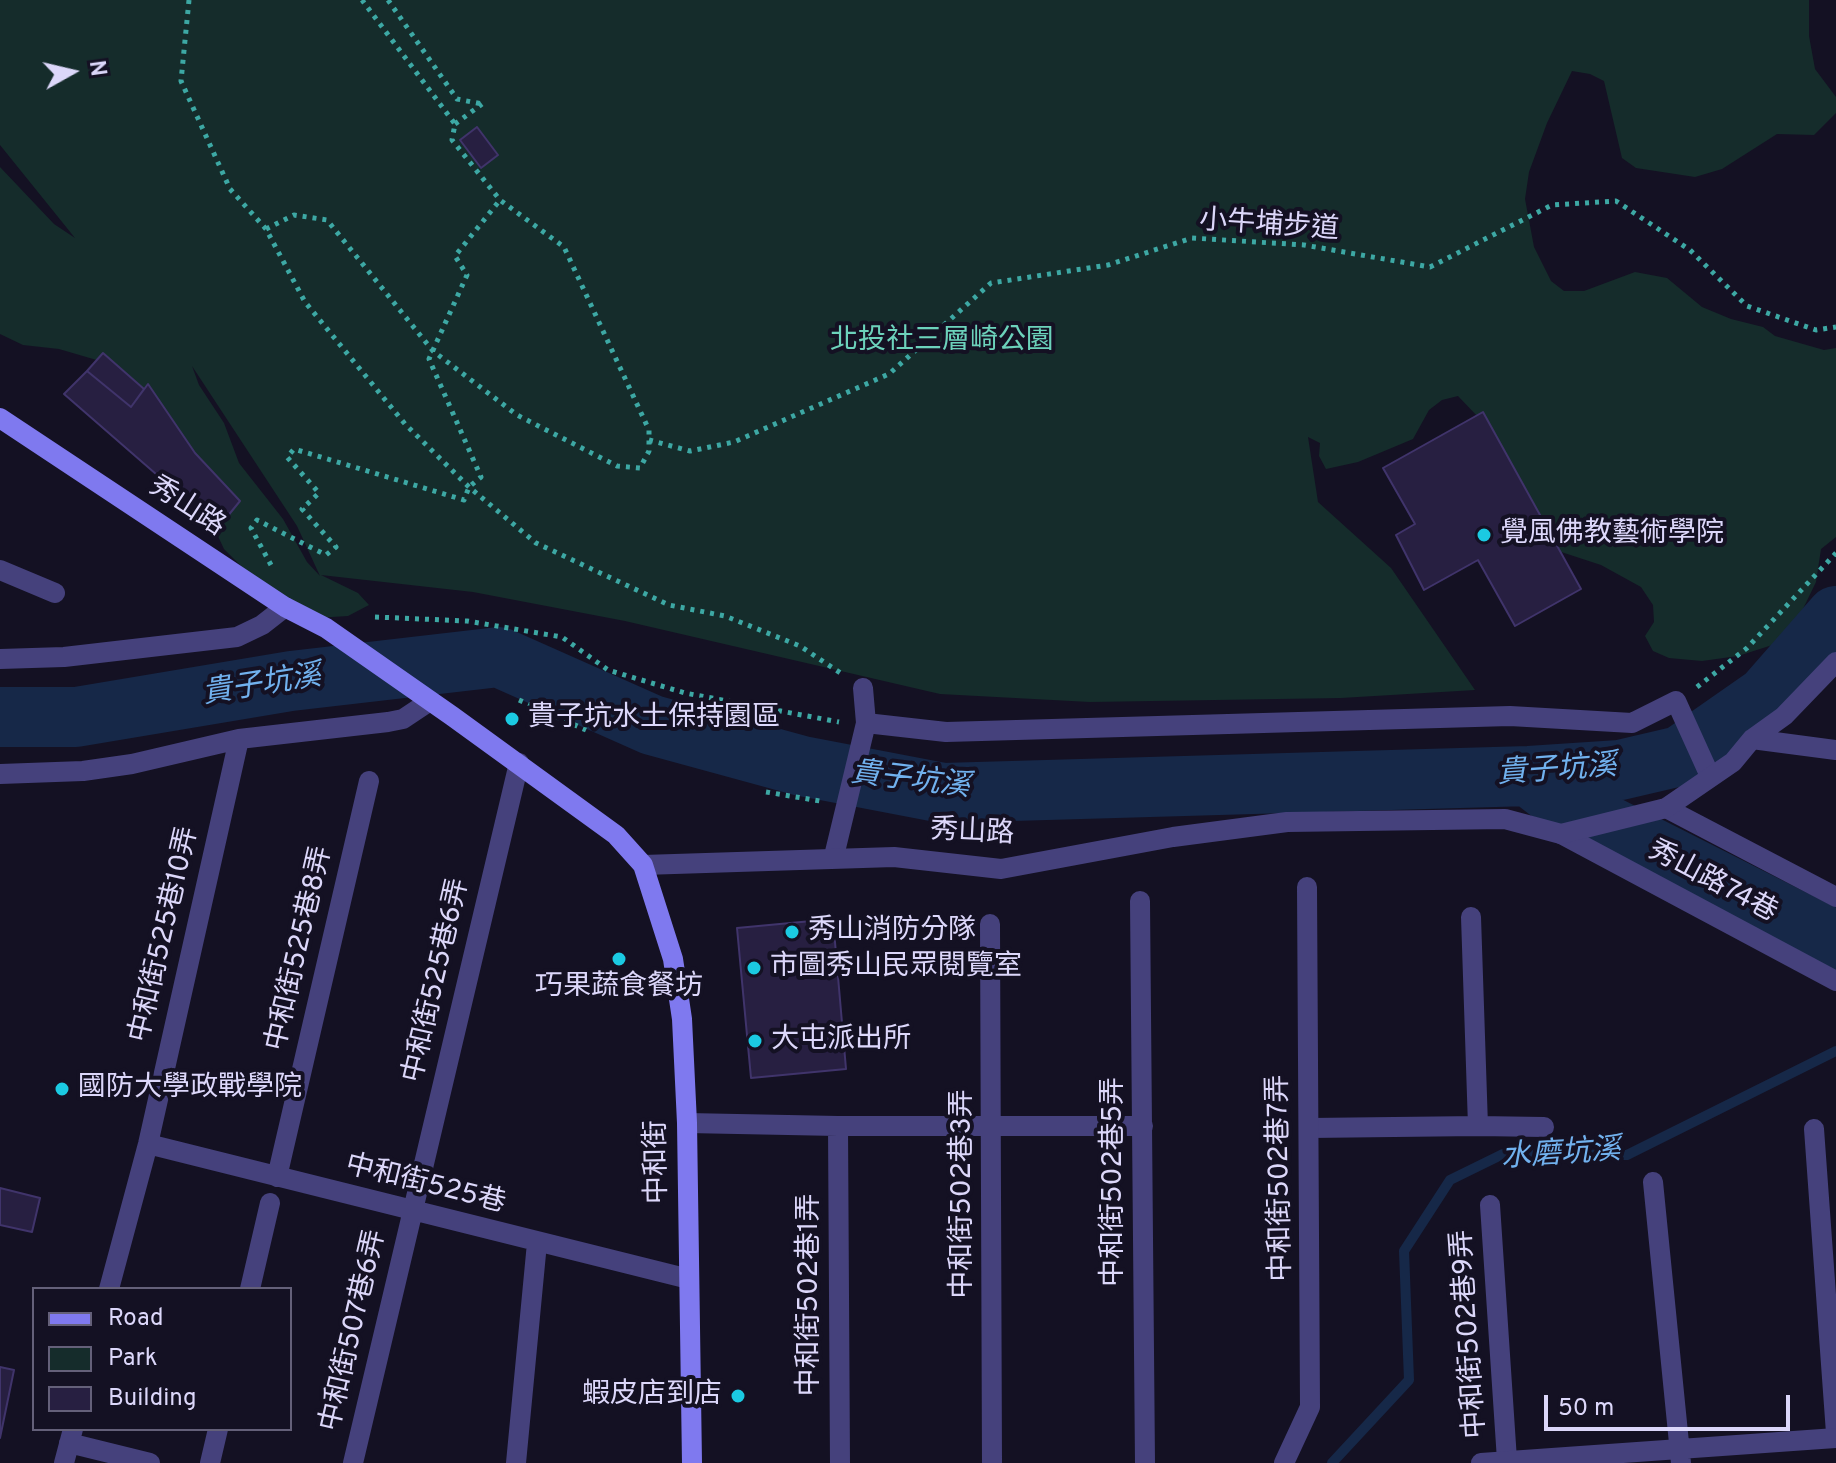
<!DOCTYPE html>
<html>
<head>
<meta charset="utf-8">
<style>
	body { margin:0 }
	#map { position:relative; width:1836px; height:1463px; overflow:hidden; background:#141123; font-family:Overpass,sans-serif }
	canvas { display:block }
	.legend { position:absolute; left:32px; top:1287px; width:260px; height:144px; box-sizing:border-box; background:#141123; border:2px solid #646079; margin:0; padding:10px 14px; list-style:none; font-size:24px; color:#dcd7fa }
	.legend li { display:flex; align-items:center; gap:16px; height:40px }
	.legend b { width:40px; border:2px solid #646079 }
	.north { position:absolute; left:32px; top:32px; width:80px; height:80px; -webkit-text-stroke:6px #141123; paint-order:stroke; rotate:82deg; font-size:22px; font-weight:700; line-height:32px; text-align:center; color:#dcd7fa }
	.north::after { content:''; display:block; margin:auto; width:28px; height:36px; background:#dcd7fa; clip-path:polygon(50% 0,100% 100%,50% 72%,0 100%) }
	.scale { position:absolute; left:1544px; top:1395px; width:246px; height:36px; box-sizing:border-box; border:4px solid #dcd7fa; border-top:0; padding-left:10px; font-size:24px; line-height:28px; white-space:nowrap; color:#dcd7fa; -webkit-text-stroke:6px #141123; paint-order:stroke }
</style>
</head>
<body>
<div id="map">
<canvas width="1836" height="1463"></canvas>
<ul class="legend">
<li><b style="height:10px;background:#7f79ef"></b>Road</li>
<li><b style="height:22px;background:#152c2b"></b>Park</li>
<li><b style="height:22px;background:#271f41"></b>Building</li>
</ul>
<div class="north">N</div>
<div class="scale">50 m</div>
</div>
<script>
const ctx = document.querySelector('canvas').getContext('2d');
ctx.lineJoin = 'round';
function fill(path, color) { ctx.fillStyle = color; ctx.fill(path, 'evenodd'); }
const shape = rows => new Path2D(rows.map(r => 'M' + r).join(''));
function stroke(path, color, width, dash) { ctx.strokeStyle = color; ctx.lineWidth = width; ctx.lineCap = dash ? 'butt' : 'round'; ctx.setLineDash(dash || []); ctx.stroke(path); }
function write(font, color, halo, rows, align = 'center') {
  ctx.font = font + ' Overpass,"Noto Sans TC",sans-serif'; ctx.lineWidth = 8; ctx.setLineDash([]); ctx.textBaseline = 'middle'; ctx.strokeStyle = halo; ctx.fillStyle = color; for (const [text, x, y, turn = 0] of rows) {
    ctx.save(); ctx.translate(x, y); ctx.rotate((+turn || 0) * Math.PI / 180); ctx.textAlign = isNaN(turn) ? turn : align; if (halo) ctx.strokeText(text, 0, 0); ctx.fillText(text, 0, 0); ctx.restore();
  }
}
const green = shape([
	[0,0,1809,0,1809,36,1815,69,1836,97,1836,113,1814,135,1777,134,1722,169,1695,177,1636,168,1622,158,1604,81,1590,74,1572,71,1547,123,1529,172,1525,199,1534,247,1551,281,1564,291,1584,291,1635,272,1667,278,1702,307,1731,319,1763,327,1775,336,1824,350,1836,348,1836,537,1821,549,1816,582,1788,640,1738,656,1702,661,1669,658,1653,651,1645,636,1654,622,1653,605,1641,587,1601,565,1549,548,1479,418,1458,396,1442,400,1429,410,1413,439,1358,462,1326,469,1319,456,1320,443,1308,437,1318,502,1391,568,1475,690,1341,698,1090,702,940,694,625,621,473,592,321,575,358,593,369,605,348,616,316,618,257,582,224,549,168,430,137,392,100,361,59,349,23,345,0,334,0,167,54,224,75,238,0,145],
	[192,366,297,526,320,576,307,562,283,519,239,463,224,423,199,385]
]);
const stream = shape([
	[1332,1463,1409,1380,1404,1251,1450,1180,1503,1154,1627,1155,1836,1051]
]);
const river = shape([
	[0,717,76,717,291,681,499,657,652,725,802,766,943,793,1529,776,1620,770,1680,756,1766,696,1836,616],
	[1529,776,1565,804,1836,941]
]);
const building = shape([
	[477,127,498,155,481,168,460,140,477,127],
	[103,353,144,389,131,407,87,371,103,353],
	[87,371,131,407,148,384,195,453,240,501,218,528,64,394,87,371],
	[1483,412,1581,589,1515,626,1478,560,1424,590,1396,535,1415,524,1383,468,1483,412],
	[833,919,846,1069,751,1078,737,928,833,919],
	[0,1188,40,1198,32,1232,0,1225,0,1188],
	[0,1367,14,1370,0,1438,0,1367]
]);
const path = shape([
	[189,0,181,81,230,189,266,229,305,302,405,424,469,487,536,543,669,605,725,616,800,646,842,674],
	[388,0,457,99,482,104],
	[455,124,482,104],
	[266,229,294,215,327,220,433,351,517,415,617,466,640,468,649,451,649,430,564,247,500,200,452,140,455,124,362,0],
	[649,440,690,451,734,442,889,374,991,283,1108,265,1192,238,1304,245,1430,267,1552,205,1616,201,1690,250,1747,306,1816,330,1836,327],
	[271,565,251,528,257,520,326,555,336,547,302,509,319,493,287,457,294,449,464,500,469,487,481,477,429,359,467,275,455,256,500,200],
	[375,617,467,621,562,637,608,670,685,693,839,722],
	[1697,687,1747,648,1836,553],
	[519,700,586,730],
	[766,792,820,801]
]);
const lane = shape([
	[0,570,55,593],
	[0,659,64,657,237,637,262,625,285,607],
	[866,723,946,732,1510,716,1632,723,1676,701,1710,776],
	[0,774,83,771,132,764,239,739,388,722,403,719,430,701],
	[1666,808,1836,897],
	[1561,834,1836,981],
	[834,856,866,723,863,688],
	[1478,1126,1544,1127],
	[1310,1128,1478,1126,1471,917],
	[1814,1129,1836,1433],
	[148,1144,689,1279],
	[277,1177,369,781],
	[1490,1205,1507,1460],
	[109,1289,148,1144,239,739],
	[250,1289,270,1203],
	[69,1443,150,1463],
	[64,1463,73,1429],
	[210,1463,218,1429],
	[353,1463,519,763],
	[516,1463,537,1243]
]);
const street = shape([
	[1752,739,1784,716,1836,662],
	[643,865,894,857,1001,869,1173,837,1287,822,1505,819,1561,834,1666,808,1733,762,1752,739,1836,750],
	[1140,901,1145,1463],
	[990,924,992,1463],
	[687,1123,838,1126,1143,1126],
	[838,1126,840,1463],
	[1653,1182,1681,1463],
	[1284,1463,1310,1407,1307,887],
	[1481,1463,1836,1438]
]);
const secondary = shape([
	[0,418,285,607,326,628,452,716,616,835,643,865,673,959,682,1019,687,1123,692,1463]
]);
const markers = [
	[1484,535,8,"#1bcae2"],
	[512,719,8,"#1bcae2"],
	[792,932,8,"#1bcae2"],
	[619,959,8,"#1bcae2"],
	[754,968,8,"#1bcae2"],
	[755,1041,8,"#1bcae2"],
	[62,1089,8,"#1bcae2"],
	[738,1396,8,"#1bcae2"]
];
const streetNames = [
	["小牛埔步道",1269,227,4],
	["秀山路",186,508,33],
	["秀山路",972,834,3],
	["秀山路74巷",1712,883,28],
	["中和街525巷10弄",166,935,-77],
	["中和街525巷8弄",301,949,-77],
	["中和街525巷6弄",438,981,-77],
	["中和街",659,1162,-91],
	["中和街502巷7弄",1282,1178,-91],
	["中和街502巷5弄",1115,1182,-90],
	["中和街525巷",425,1186,14],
	["中和街502巷3弄",964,1194,-90],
	["中和街502巷1弄",811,1295,-90],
	["中和街507巷6弄",355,1331,-77],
	["中和街502巷9弄",1471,1334,-94]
];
const parkNames = [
	["北投社三層崎公園",942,342]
];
const poiNames = [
	["覺風佛教藝術學院",1500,535],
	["貴子坑水土保持園區",528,719],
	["秀山消防分隊",808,932],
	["市圖秀山民眾閱覽室",770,968],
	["巧果蔬食餐坊",619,988,"center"],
	["大屯派出所",771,1041],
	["國防大學政戰學院",78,1089],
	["蝦皮店到店",722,1396,"right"]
];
const waterNames = [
	["貴子坑溪",262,687,-9],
	["貴子坑溪",1557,772,-4],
	["貴子坑溪",910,782,7],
	["水磨坑溪",1561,1156,-4]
];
fill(green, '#152c2b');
stroke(stream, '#162848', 10);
stroke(river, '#162848', 60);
fill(building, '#271f41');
stroke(building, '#40346b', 2);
stroke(path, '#3da8a4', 5, [4, 6]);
stroke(lane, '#45417c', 20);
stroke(street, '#45417c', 20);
stroke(secondary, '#7f79ef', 20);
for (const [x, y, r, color] of markers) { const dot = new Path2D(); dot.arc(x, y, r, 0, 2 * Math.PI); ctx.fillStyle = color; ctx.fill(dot); stroke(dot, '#141123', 3); }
write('28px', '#dcd7fa', '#141123', streetNames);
write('28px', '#6cd2bb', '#141123', parkNames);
write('28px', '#dcd7fa', '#141123', poiNames, 'left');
write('italic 30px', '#71b1ee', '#141123', waterNames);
</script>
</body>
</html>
